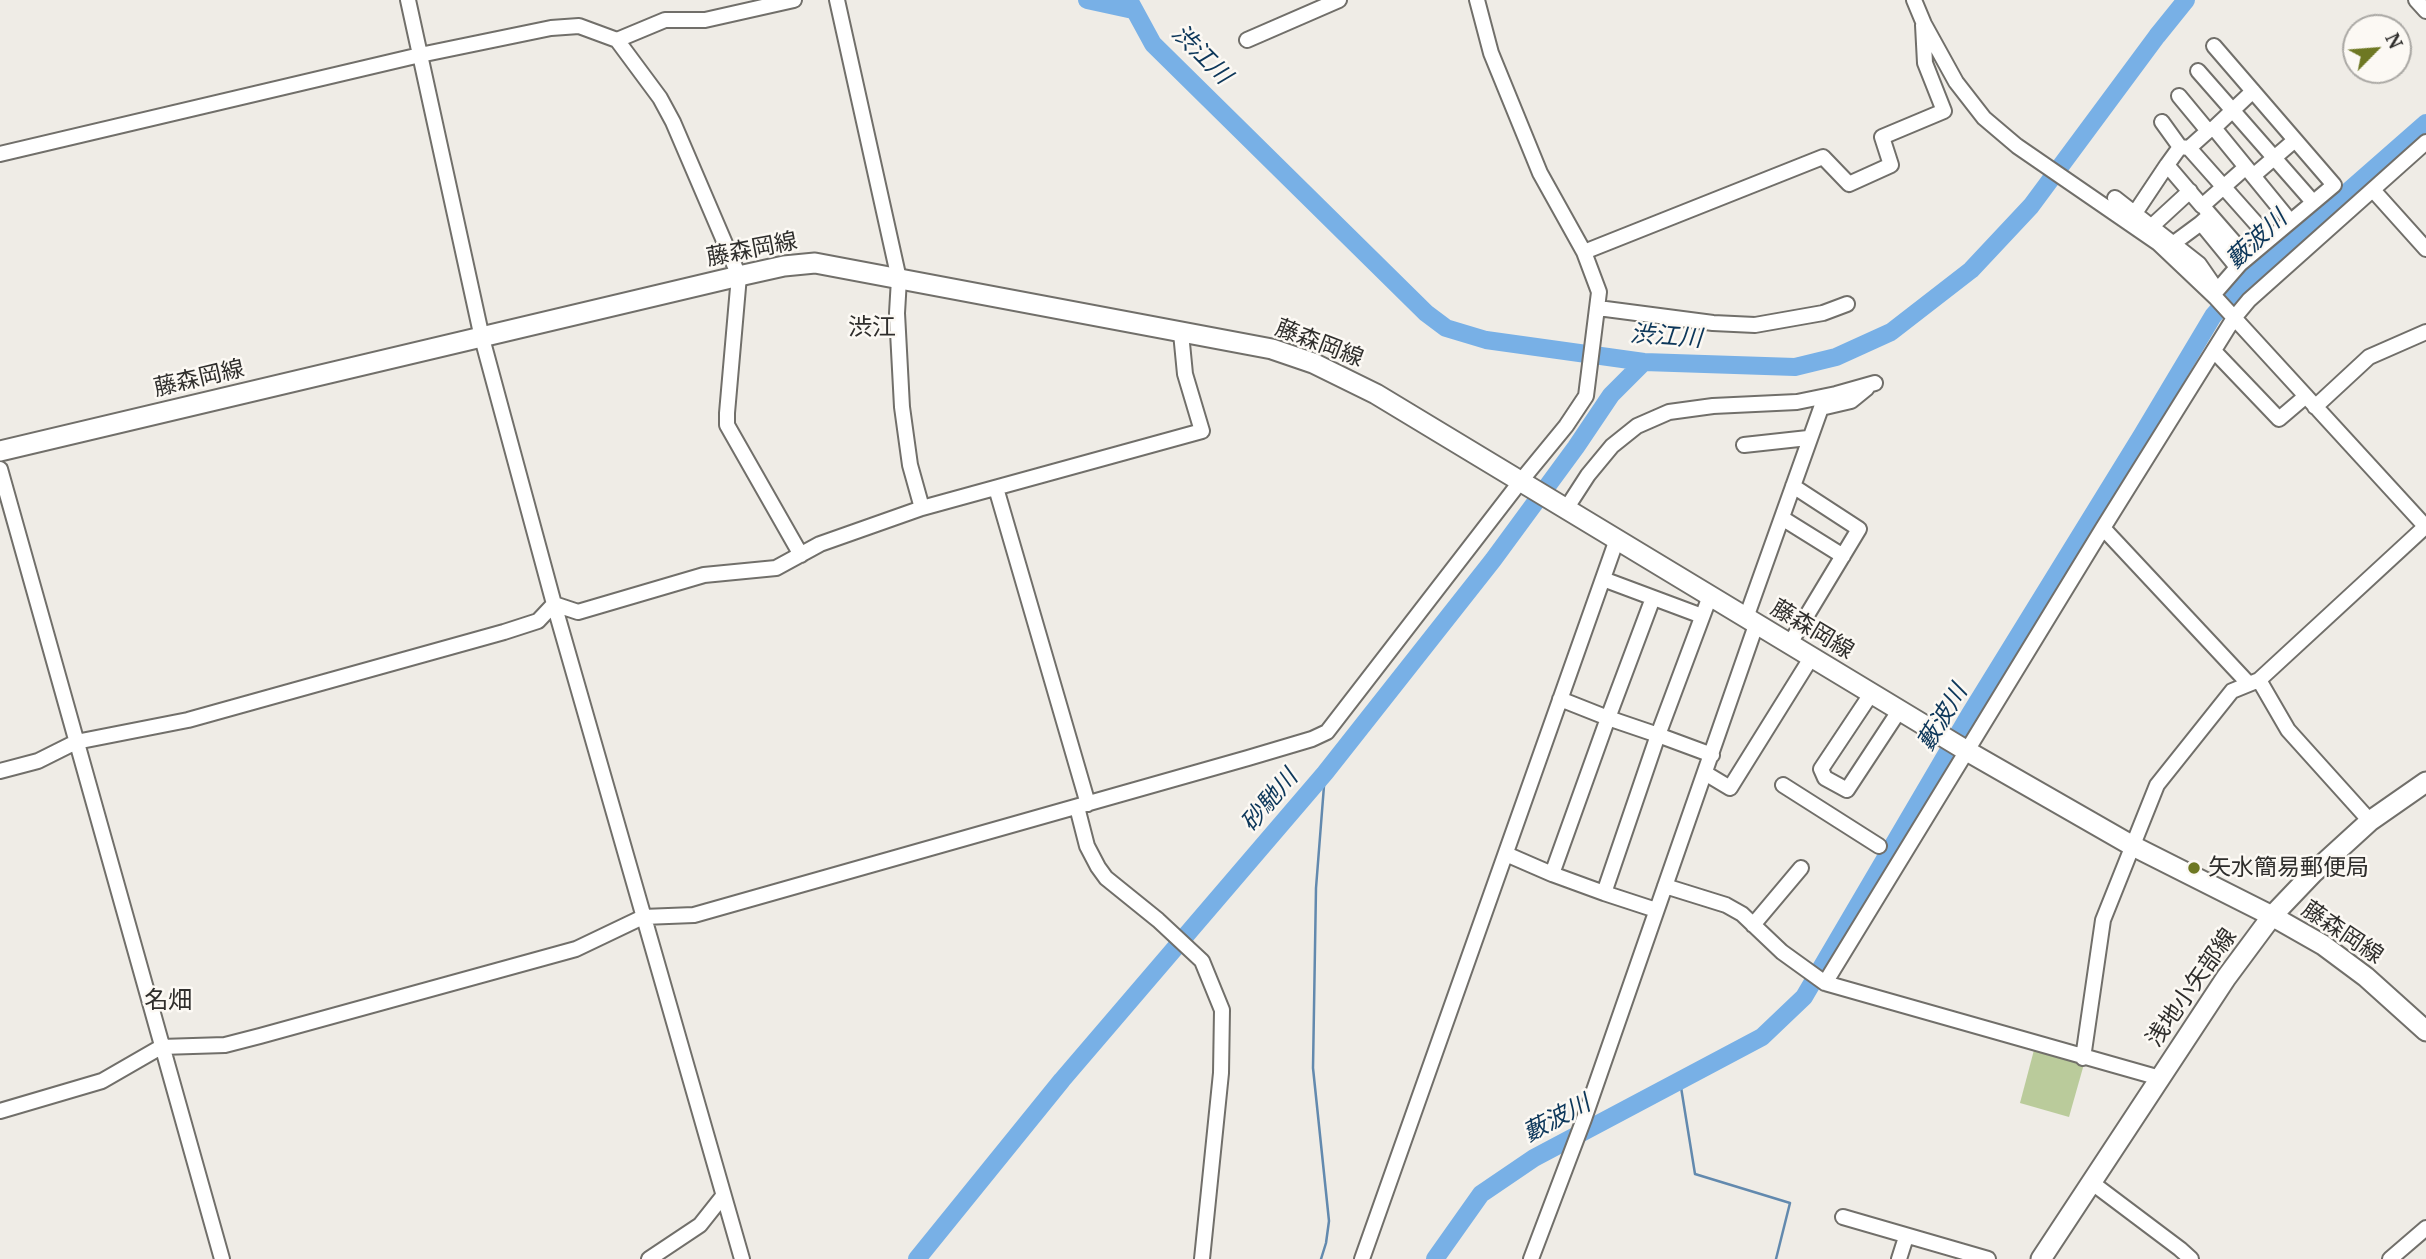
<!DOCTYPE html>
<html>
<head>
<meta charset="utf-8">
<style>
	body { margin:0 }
	#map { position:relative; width:2426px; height:1259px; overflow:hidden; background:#efece6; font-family:"PT Serif",serif }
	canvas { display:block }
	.north { position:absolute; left:2342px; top:14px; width:70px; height:70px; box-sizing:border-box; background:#fcf9f4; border:2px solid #aaa8a4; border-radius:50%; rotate:65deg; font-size:19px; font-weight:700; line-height:28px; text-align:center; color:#2f2e2c }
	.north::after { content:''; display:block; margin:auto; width:24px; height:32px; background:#6e7823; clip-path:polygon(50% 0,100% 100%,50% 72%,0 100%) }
</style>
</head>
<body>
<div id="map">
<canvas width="2426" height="1259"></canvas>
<div class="north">N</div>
</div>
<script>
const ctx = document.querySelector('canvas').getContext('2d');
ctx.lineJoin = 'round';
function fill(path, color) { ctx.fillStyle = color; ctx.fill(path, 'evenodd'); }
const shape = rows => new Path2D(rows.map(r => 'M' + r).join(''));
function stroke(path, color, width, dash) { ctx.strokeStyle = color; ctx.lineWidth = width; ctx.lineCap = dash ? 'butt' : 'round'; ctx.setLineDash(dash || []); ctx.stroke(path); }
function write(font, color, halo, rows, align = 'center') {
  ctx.font = font + ' "PT Serif","Noto Sans JP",serif'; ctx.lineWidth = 5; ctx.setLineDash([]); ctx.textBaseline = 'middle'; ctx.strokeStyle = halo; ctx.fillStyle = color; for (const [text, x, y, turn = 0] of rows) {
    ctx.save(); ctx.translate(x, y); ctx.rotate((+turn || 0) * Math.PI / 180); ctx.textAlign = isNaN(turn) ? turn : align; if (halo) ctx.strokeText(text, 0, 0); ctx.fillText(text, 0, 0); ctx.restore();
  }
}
const green = shape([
	[2034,1050,2084,1064,2069,1117,2020,1103]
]);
const stream = shape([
	[1680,1081,1695,1174,1790,1203,1776,1259],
	[1321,1259,1326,1243,1329,1221,1313,1068,1316,888,1325,773]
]);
const river = shape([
	[1087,0,1133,10],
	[1129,0,1153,44,1426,313,1446,328,1486,340,1644,362,1795,367,1836,357,1891,332,1971,270,2031,206,2157,36,2186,0],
	[917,1259,1062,1080,1325,773,1493,560,1576,447,1611,395,1644,362],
	[1435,1259,1481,1194,1534,1158,1762,1037,1804,997,1970,714,2142,435,2213,316,2233,293,2271,259,2426,123]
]);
const minor = shape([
	[408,0,482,338,554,604,742,1259],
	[837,0,899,279,897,313,902,407,910,465,922,508],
	[1914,0,1924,24,1956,82,1984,118,2017,146,2158,243,2216,298,2426,527],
	[2416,0,2426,11],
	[617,40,665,20,705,20,794,0],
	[1247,40,1339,0],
	[2198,71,2313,202],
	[2253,91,2214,128,2290,221],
	[2179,96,2208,131,2214,128],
	[2162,122,2180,147,2189,148,2208,131],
	[2180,147,2167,165,2202,206,2246,167],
	[2189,148,2269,238],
	[0,154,420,55,551,28,579,26,617,40,660,98,673,122,739,276,727,413,727,425,801,555],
	[2253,176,2295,140],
	[2373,190,2426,249],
	[2115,198,2199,264,2217,290],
	[2206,210,2247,257],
	[2135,213,2167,165],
	[2210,215,2201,223,2237,267],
	[2152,226,2190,191],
	[2174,243,2201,223],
	[1584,252,1823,157,1849,184,1891,165,1882,137,1944,111,1925,63,1923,25],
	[2213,295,2240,264,2334,185,2214,46],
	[1598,308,1713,323,1755,325,1823,313,1847,304],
	[2214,351,2279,419,2306,396],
	[2315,407,2369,357,2426,332],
	[1744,445,1808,438],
	[0,469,222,1259],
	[996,488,1088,804],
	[1566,509,1588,475,1612,446,1637,426,1669,412,1713,406,1797,402,1836,394,1875,383],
	[1782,518,1843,556],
	[2103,528,2248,683],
	[1603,579,1702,616],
	[1710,596,1658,735,1712,755],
	[1653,598,1608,718,1658,735,1604,893,1656,910],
	[1746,618,1821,408,1851,401,1867,388],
	[1789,645,1859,529,1793,486],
	[2259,680,2288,730,2370,821],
	[1871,694,1821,769,1825,778,1847,790,1899,711],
	[1560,699,1608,718,1552,874,1604,893],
	[0,771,38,761,76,742,188,720,504,632,538,621,554,604,578,612,704,575,776,568,820,544,922,508,1202,431,1185,374,1181,333],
	[1705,773,1730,788,1811,658],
	[1783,785,1879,846],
	[1077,807,1087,846,1098,867,1106,878,1158,920,1202,961,1222,1010,1221,1073,1202,1259],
	[1506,854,1552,874],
	[1665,886,1726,905,1742,914,1782,952,1825,983,2160,1078],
	[1753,925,1801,868],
	[1825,983,2103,528,2234,318,2249,300,2426,142],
	[2083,1058,2103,920,2157,785,2232,691,2259,680,2426,526],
	[0,1111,102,1081,161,1047,225,1045,260,1036,576,949,643,917,694,915,1248,758,1312,739,1327,732,1520,482,1566,426,1586,396,1599,292,1584,252,1540,173,1491,53,1477,0],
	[2091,1182,2180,1249,2191,1259],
	[1843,1217,1988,1259],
	[649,1259,700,1225,723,1196],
	[1362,1259,1617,539],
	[1531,1259,1584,1119,1756,625],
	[1899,1259,1906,1237],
	[2390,1259,2426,1228]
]);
const major = shape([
	[0,451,739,276,784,266,815,263,1272,349,1313,363,1376,394,1967,751,2131,845,2272,916,2323,945,2366,977,2426,1031],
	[2041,1259,2226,978,2272,916,2313,873,2370,821,2426,782]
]);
const markers = [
	[2194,868,7,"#6e7823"]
];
const streetNames = [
	["藤森岡線",752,250,-11],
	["藤森岡線",1319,344,21],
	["藤森岡線",199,379,-13],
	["藤森岡線",1812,630,31],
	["藤森岡線",2342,933,34],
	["浅地小矢部線",2192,988,-55]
];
const poiNames = [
	["矢水簡易郵便局",2208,868]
];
const waterNames = [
	["渋江川",1201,55,45],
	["藪波川",2257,240,-43],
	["渋江川",1666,337,4],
	["藪波川",1943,718,-59],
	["砂馳川",1270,801,-50],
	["藪波川",1557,1119,-28]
];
const neighbourhoodNames = [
	["渋江",872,328],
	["名畑",168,1001]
];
fill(green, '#bacb9b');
stroke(stream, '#6289ae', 2.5);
stroke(river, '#78b0e6', 18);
stroke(minor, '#716f6a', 18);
stroke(major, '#716f6a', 23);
stroke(minor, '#fff', 14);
stroke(major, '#fff', 19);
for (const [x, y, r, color] of markers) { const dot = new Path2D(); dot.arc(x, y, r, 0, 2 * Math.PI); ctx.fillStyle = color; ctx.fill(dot); stroke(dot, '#fcf9f4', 2.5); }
write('23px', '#2f2e2c', '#fcf9f4', streetNames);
write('23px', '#2f2e2c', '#fcf9f4', poiNames, 'left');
write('italic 24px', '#0d375a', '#fcf9f4', waterNames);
write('24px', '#2f2e2c', '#fcf9f4', neighbourhoodNames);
</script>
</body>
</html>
